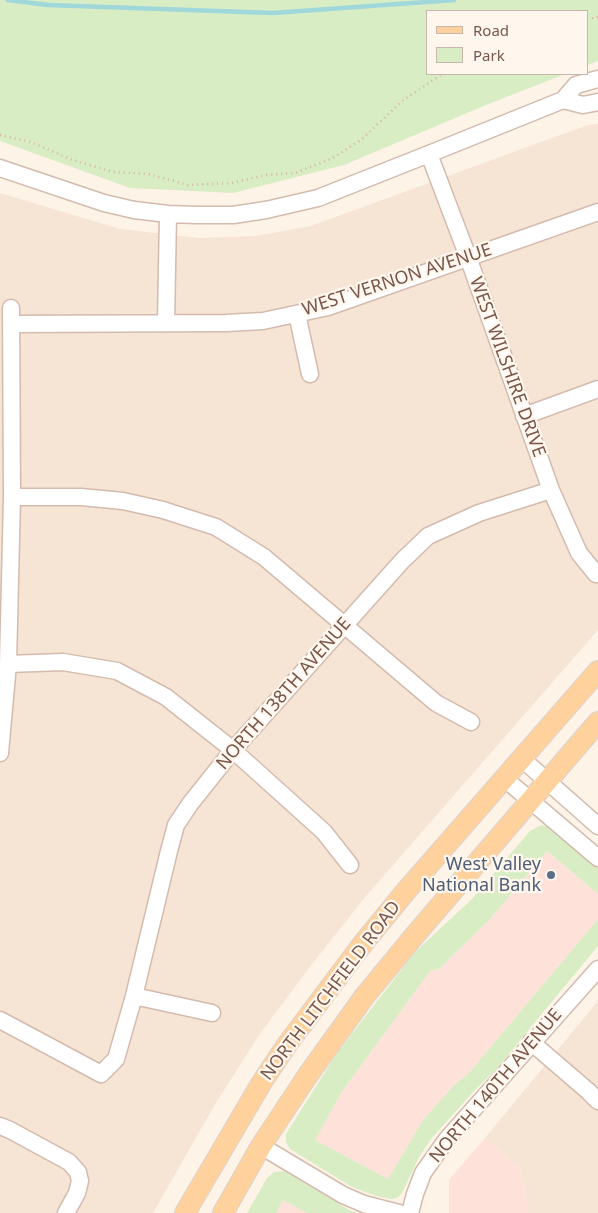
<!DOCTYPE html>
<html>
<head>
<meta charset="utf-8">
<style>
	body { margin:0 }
	#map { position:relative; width:598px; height:1213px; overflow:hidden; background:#fef3e7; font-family:"Noto Sans",sans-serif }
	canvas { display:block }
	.legend { position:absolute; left:426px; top:10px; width:162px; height:65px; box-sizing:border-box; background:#fff7ee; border:1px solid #c9b7ac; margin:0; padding:6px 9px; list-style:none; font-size:15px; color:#795649 }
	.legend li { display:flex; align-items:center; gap:10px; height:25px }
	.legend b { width:25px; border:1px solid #c9b7ac }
</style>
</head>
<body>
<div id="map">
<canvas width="598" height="1213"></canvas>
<ul class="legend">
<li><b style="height:6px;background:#ffd19c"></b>Road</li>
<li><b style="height:14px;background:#d8edc4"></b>Park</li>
</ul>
</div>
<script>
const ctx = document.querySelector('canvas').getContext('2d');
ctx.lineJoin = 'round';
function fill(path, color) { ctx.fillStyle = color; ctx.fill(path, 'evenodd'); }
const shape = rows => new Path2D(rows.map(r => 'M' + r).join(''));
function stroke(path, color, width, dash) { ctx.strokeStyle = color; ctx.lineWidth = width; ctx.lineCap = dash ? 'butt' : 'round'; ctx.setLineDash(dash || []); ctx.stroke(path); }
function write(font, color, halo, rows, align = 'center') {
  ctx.font = font + ' "Noto Sans",sans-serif'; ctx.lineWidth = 4.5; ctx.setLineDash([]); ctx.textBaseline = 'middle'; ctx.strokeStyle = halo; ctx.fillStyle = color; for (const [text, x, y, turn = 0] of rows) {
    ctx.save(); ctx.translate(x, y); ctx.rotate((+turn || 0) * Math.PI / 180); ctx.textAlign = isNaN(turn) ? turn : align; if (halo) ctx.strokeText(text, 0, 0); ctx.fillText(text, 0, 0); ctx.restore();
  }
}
const residential = shape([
	[598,124,598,630,366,896,312,964,259,1035,214,1106,153,1213,0,1213,0,193,120,229,199,238,256,236,311,226,530,146,588,125],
	[598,1001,598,1213,528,1213,521,1169,485,1138]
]);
const commercial = shape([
	[547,851,598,894,598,919,468,1074,455,1084,423,1120,388,1179,314,1140,341,1093,430,971,439,969,490,919],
	[485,1138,521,1169,528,1213,449,1213,449,1180],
	[283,1200,307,1213,276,1213]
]);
const green = shape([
	[0,0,598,0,598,61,587,65,587,11,427,11,427,74,565,74,486,105,344,165,233,193,130,188,0,141],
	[541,825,550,827,598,868,598,894,547,851,490,919,439,969,430,971,341,1093,315,1140,388,1179,423,1120,455,1084,468,1074,598,919,598,946,498,1067,475,1090,431,1139,418,1159,402,1193,397,1198,391,1199,376,1196,352,1187,290,1149,286,1142,286,1134,337,1053,415,952,471,900,530,831],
	[284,1171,351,1211,358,1213,307,1213,283,1200,276,1213,247,1213,267,1178,274,1172]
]);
const stream = shape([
	[8,0,48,5,273,13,454,0]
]);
const path = shape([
	[587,19,598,17],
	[0,135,31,142,70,159,113,172,148,174,188,185,232,183,266,175,295,173,331,159,361,140,402,101,442,74]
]);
const minor = shape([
	[563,100,583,105,598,102],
	[429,154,468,257,551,490,579,553,596,574],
	[0,168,104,203,134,210,168,214,196,215,233,215,266,210,318,198,429,154,563,100,576,85,598,79],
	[297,314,310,374],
	[166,323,168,214],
	[11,324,226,323,263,321,328,307,598,212],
	[524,416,598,389],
	[12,497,81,497,123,501,163,510,216,527,264,557,436,703,471,722],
	[8,664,63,662,117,671,166,697,233,750,324,832,350,865],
	[0,753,8,664,12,497,11,308],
	[521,758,598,826],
	[504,778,598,858],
	[134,996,212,1013],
	[0,1020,101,1074,116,1059,134,996,169,851,176,825,190,804,233,750,402,561,428,536,479,513,551,490],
	[531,1042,588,1091,598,1101],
	[0,1126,10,1130,69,1162,78,1172,80,1181,77,1193,66,1213],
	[261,1146,343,1195,364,1204,399,1213],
	[410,1213,415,1194,423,1173,447,1139,598,969]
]);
const major = shape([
	[185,1213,262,1082,286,1046,361,946,406,891,598,671],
	[223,1213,261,1146,308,1075,364,997,415,935,598,722]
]);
const markers = [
	[551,875,5,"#5c6f8a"]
];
const streetNames = [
	["WEST VERNON AVENUE",397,280,-18],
	["WEST WILSHIRE DRIVE",507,367,70],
	["NORTH 138TH AVENUE",284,694,-49],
	["NORTH LITCHFIELD ROAD",331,991,-53],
	["NORTH 140TH AVENUE",496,1086,-50]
];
const serviceNames = [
	["West Valley",541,865],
	["National Bank",541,886]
];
fill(residential, '#f6e4d5');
fill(commercial, '#fee2da');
fill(green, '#d8edc4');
stroke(stream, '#9fd7db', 4.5);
stroke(minor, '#d3bbae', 19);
stroke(major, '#dcd3d0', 22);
stroke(path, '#dab19f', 2.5, [1, 4]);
stroke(minor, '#fff', 16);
stroke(major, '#ffd19c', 20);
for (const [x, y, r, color] of markers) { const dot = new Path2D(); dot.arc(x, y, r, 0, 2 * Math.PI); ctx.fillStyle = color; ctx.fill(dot); stroke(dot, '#fff7ee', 2); }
write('18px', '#795649', '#fff7ee', streetNames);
write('18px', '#4e5e75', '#fff7ee', serviceNames, 'right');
</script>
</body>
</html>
